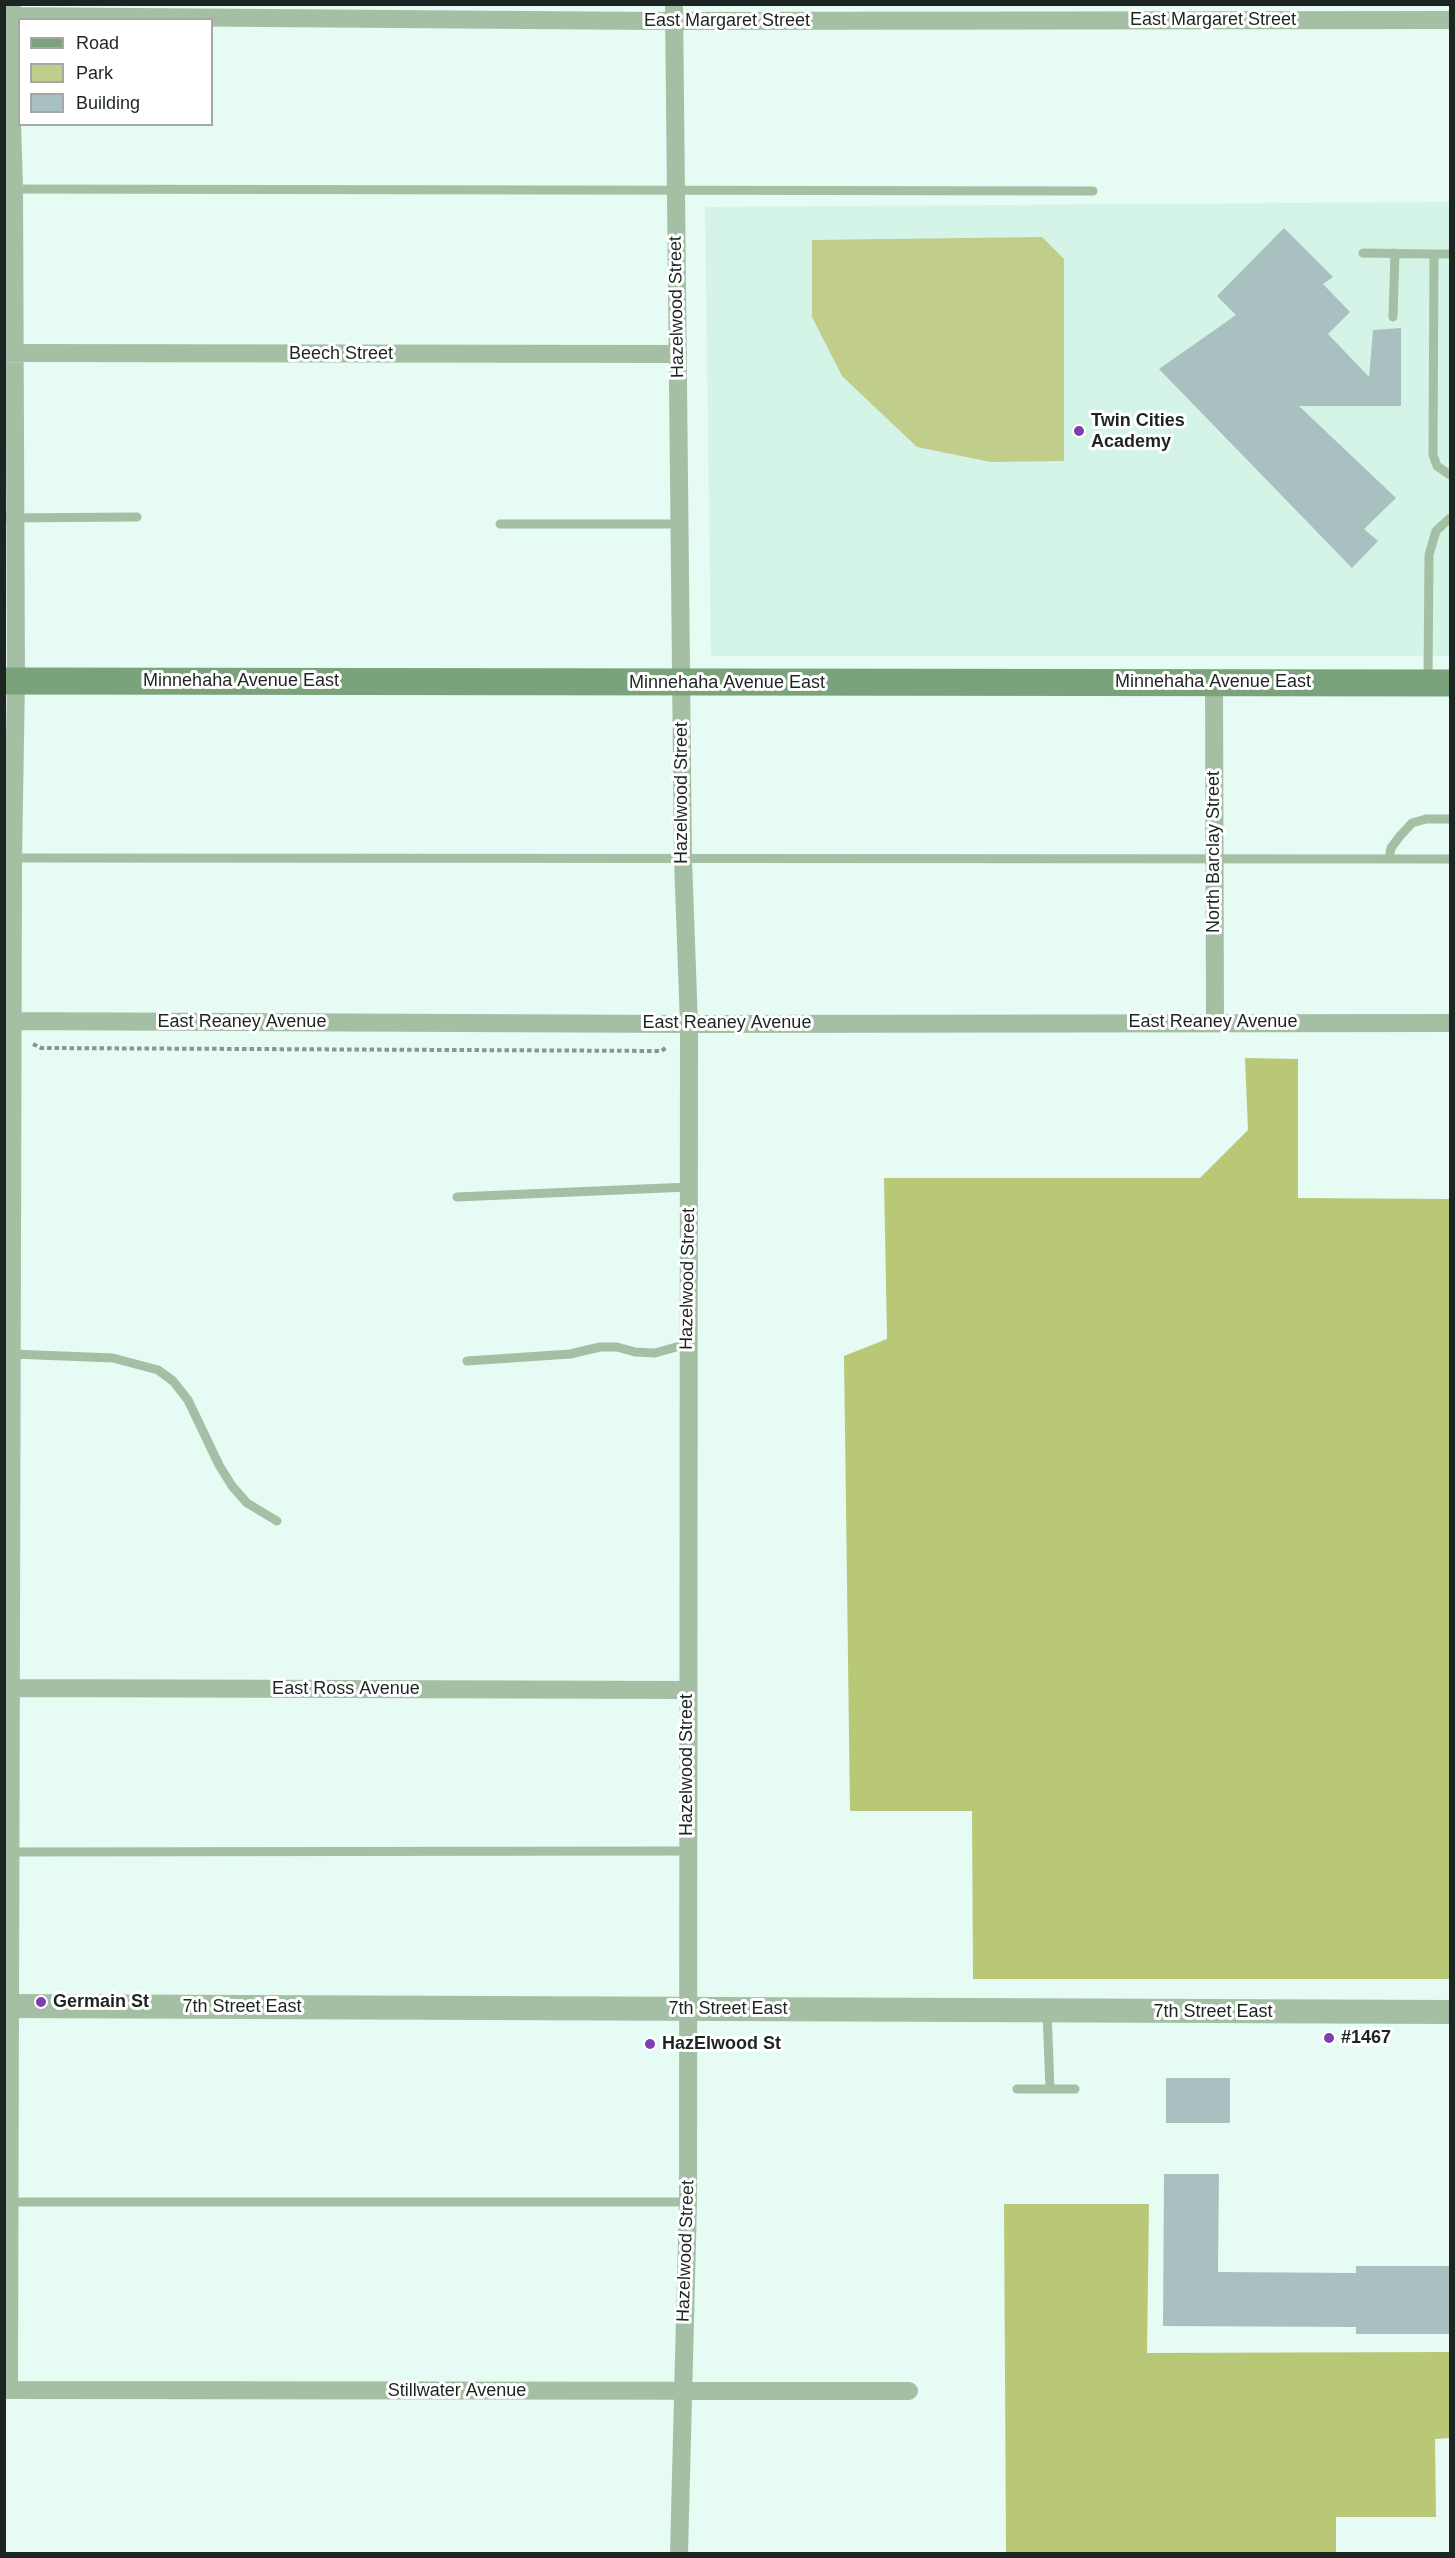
<!DOCTYPE html>
<html>
<head>
<meta charset="utf-8">
<style>
	body { margin:0 }
	#map { position:relative; width:1455px; height:2558px; overflow:hidden; background:#e5fbf3; font-family:Helvetica,sans-serif }
	canvas { display:block }
	.frame { position:absolute; inset:0; border:6px solid #1c2522; pointer-events:none }
	.legend { position:absolute; left:18px; top:18px; width:195px; height:108px; box-sizing:border-box; background:#fff; border:2px solid #a4a8a7; margin:0; padding:8px 10px; list-style:none; font-size:18px; color:#1c2522 }
	.legend li { display:flex; align-items:center; gap:12px; height:30px }
	.legend b { width:30px; border:2px solid #a4a8a7 }
</style>
</head>
<body>
<div id="map">
<canvas width="1455" height="2558"></canvas>
<div class="frame"></div>
<ul class="legend">
<li><b style="height:8px;background:#7ba37b"></b>Road</li>
<li><b style="height:16px;background:#c0cd8b"></b>Park</li>
<li><b style="height:16px;background:#a8c0c0"></b>Building</li>
</ul>
</div>
<script>
const ctx = document.querySelector('canvas').getContext('2d');
ctx.lineJoin = 'round';
function fill(path, color) { ctx.fillStyle = color; ctx.fill(path, 'evenodd'); }
const shape = rows => new Path2D(rows.map(r => 'M' + r).join(''));
function stroke(path, color, width, dash) { ctx.strokeStyle = color; ctx.lineWidth = width; ctx.lineCap = dash ? 'butt' : 'round'; ctx.setLineDash(dash || []); ctx.stroke(path); }
function write(font, color, halo, rows, align = 'center') {
  ctx.font = font + ' Helvetica,sans-serif'; ctx.lineWidth = 6; ctx.setLineDash([]); ctx.textBaseline = 'middle'; ctx.strokeStyle = halo; ctx.fillStyle = color; for (const [text, x, y, turn = 0] of rows) {
    ctx.save(); ctx.translate(x, y); ctx.rotate((+turn || 0) * Math.PI / 180); ctx.textAlign = isNaN(turn) ? turn : align; if (halo) ctx.strokeText(text, 0, 0); ctx.fillText(text, 0, 0); ctx.restore();
  }
}
const built = shape([
	[1450,202,1450,656,711,656,705,207]
]);
const green = shape([
	[1042,237,1064,259,1064,461,991,462,917,447,842,376,812,317,812,240]
]);
const forest = shape([
	[1245,1058,1298,1059,1298,1198,1450,1199,1450,1979,973,1979,972,1811,850,1811,844,1356,887,1339,884,1178,1200,1178,1248,1130],
	[1004,2204,1149,2204,1147,2353,1450,2352,1450,2438,1435,2439,1436,2517,1336,2517,1336,2553,1006,2553]
]);
const building = shape([
	[1284,228,1333,277,1323,284,1350,312,1328,334,1369,377,1373,330,1401,328,1401,406,1299,406,1396,498,1364,529,1378,541,1352,568,1159,369,1236,315,1217,296],
	[1166,2078,1230,2078,1230,2123,1166,2123],
	[1164,2174,1219,2174,1218,2272,1356,2273,1356,2266,1450,2266,1450,2334,1356,2334,1356,2327,1163,2326]
]);
const path = shape([
	[33,1044,41,1048,662,1051,666,1047]
]);
const service = shape([
	[4,189,1093,191],
	[1363,253,1434,254],
	[1450,254,1434,254,1433,455,1437,466,1450,475],
	[1393,317,1395,253],
	[4,518,137,517],
	[500,524,680,524],
	[1428,681,1429,555,1436,531,1450,518],
	[10,858,1450,859],
	[1389,859,1391,848,1400,836,1412,823,1426,819,1450,819],
	[457,1197,689,1187],
	[12,1354,113,1358,158,1370,173,1381,188,1400,219,1465,232,1486,247,1503,277,1521],
	[467,1361,570,1354,600,1347,617,1347,635,1352,655,1353,687,1344],
	[7,1852,686,1851],
	[1047,2011,1050,2089],
	[1017,2089,1075,2089],
	[10,2202,688,2202]
]);
const minor = shape([
	[674,4,683,860,689,1024,688,2202,679,2554],
	[4,16,655,21,1450,20],
	[5,353,678,354],
	[1214,682,1215,1022],
	[4,1021,689,1024,1450,1023],
	[4,1688,688,1690],
	[4,2390,909,2391],
	[9,2390,13,858,16,681,14,189,10,55,12,4]
]);
const tertiary = shape([
	[4,2006,1450,2012]
]);
const secondary = shape([
	[4,681,1450,683]
]);
const markers = [
	[1079,431,6,"#803db1"],
	[41,2002,6,"#803db1"],
	[1329,2038,6,"#803db1"],
	[650,2044,6,"#803db1"]
];
const streetNames = [
	["East Margaret Street",1213,20],
	["East Margaret Street",727,21],
	["Hazelwood Street",677,307,-91],
	["Beech Street",341,354],
	["Minnehaha Avenue East",241,681],
	["Minnehaha Avenue East",1213,682],
	["Minnehaha Avenue East",727,683],
	["Hazelwood Street",682,793,-90],
	["North Barclay Street",1214,852,-90],
	["East Reaney Avenue",242,1022],
	["East Reaney Avenue",1213,1022],
	["East Reaney Avenue",727,1023],
	["Hazelwood Street",688,1279,-89],
	["East Ross Avenue",346,1689],
	["Hazelwood Street",687,1765,-90],
	["7th Street East",242,2007],
	["7th Street East",728,2009],
	["7th Street East",1213,2012],
	["Hazelwood Street",686,2251,-88],
	["Stillwater Avenue",457,2391]
];
const poiNames = [
	["Twin Cities",1091,421],
	["Academy",1091,442],
	["Germain St",53,2002],
	["#1467",1341,2038],
	["HazElwood St",662,2044]
];
fill(built, '#d4f4e8');
fill(green, '#c0cd8b');
fill(forest, '#b9c877');
fill(building, '#a8c0c0');
stroke(path, '#879791', 4, [4.5, 3]);
stroke(service, '#a4bfa3', 9);
stroke(minor, '#a4bfa3', 18);
stroke(tertiary, '#a4bfa3', 24);
stroke(secondary, '#7ba37b', 27);
for (const [x, y, r, color] of markers) { const dot = new Path2D(); dot.arc(x, y, r, 0, 2 * Math.PI); ctx.fillStyle = color; ctx.fill(dot); stroke(dot, '#fff', 2); }
write('18px', '#1c2522', '#fff', streetNames);
write('bold 18px', '#1c2522', '#fff', poiNames, 'left');
</script>
</body>
</html>
